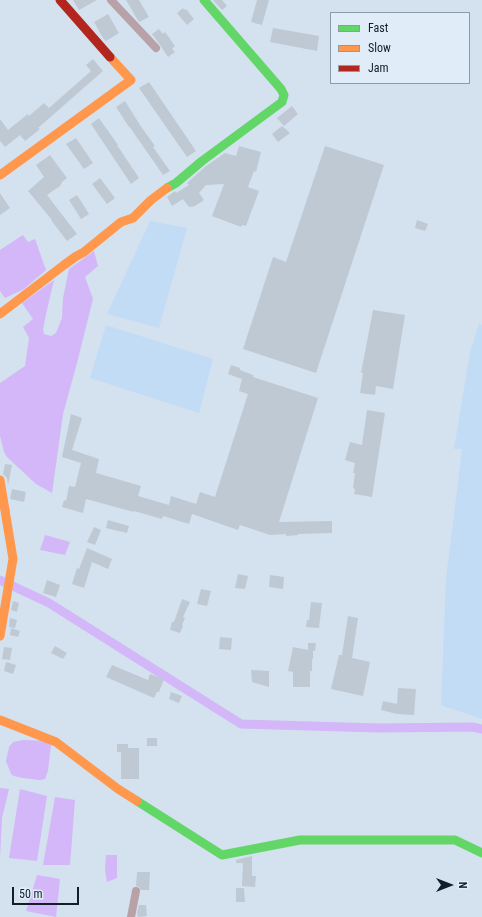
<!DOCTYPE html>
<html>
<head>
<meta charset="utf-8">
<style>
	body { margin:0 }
	#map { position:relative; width:482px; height:917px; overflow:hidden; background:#d4e1ee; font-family:"Roboto Condensed",sans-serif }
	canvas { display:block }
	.legend { position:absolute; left:330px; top:12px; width:140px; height:72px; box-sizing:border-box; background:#e0edf9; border:1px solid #8e9aa5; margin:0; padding:5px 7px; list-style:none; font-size:12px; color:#121e28 }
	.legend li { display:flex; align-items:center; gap:8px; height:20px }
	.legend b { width:20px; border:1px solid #8e9aa5 }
	.north { position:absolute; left:430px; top:865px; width:40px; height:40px; -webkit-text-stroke:3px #e0edf9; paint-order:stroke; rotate:90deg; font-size:11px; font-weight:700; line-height:16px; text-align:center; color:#121e28 }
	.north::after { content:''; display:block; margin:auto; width:14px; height:18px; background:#121e28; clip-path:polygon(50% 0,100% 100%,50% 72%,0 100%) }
	.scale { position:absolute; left:12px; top:887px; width:67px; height:18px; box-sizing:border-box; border:2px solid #121e28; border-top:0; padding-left:5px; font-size:12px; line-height:14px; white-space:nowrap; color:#121e28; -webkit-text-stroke:3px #e0edf9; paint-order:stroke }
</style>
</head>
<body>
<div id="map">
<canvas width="482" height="917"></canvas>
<ul class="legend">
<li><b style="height:5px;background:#63d668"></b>Fast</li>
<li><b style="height:5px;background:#ff974d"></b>Slow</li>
<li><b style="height:5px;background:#b3261e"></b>Jam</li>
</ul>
<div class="north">N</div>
<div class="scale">50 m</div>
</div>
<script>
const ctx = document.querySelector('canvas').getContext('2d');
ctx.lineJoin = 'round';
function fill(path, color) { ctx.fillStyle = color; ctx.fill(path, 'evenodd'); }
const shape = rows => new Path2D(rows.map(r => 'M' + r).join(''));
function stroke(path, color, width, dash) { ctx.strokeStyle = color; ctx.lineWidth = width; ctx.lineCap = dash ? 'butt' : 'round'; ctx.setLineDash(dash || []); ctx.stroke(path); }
const built = shape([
	[150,221,187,228,159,328,107,314],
	[479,324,482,325,482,719,441,705,446,579,462,449,454,449,470,352],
	[106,325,213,359,199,413,90,378]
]);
const water = shape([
	[23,235,28,242,35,239,46,270,24,289,5,298,0,291,0,250],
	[94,251,98,266,85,277,93,299,77,363,63,414,52,493,36,484,7,457,4,452,0,436,0,383,25,366,29,338,23,327,33,319,22,303,54,280,46,314,43,330,44,334,51,336,56,333,62,318,63,298,69,269],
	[45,535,70,542,65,555,40,550],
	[23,740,49,741,51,745,48,771,45,779,40,780,23,778,14,776,11,774,6,761,9,747,13,742],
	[0,788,9,789,2,818,0,859],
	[20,789,47,796,37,861,9,858],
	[55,797,75,800,70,865,43,865],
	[106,855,117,855,117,878,107,882,105,870],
	[37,875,60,879,56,917,26,911]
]);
const canal = shape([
	[0,580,49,603,241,724,379,728,473,727,482,729]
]);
const building = shape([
	[73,0,97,0,79,10],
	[126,0,139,0,149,17,139,22],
	[213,0,222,0,227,6,222,10],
	[257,0,269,0,262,25,251,22],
	[183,8,184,10,186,9,194,19,187,25,177,13],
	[108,14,119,33,106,41,103,38,94,22],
	[273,28,319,36,317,51,270,42],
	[159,29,163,34,165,32,175,46,172,49,175,52,168,57,160,45,152,34],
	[93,59,103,71,38,128,40,129,25,141,20,135,5,147,0,141,0,119,8,130,28,114,29,116,44,103,49,108,91,71,86,65],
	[149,82,196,151,187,157,139,88],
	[125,101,140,125,155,146,153,147,170,171,163,175,129,126,129,127,116,107],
	[292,106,298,114,284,126,277,118],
	[99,118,118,145,117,145,139,178,131,184,91,124],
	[282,126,290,133,278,142,272,134],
	[76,138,93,163,84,169,66,144],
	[239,146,261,152,256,172,254,171,248,187,259,191,246,226,242,225,241,227,212,216,224,184,206,185,199,193,204,200,195,206,189,207,183,199,172,206,167,197,175,191,176,193,189,185,187,183,206,166,225,153,236,156],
	[325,146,384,165,316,373,243,349,273,257,286,262],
	[50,155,67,178,62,182,60,186,47,195,77,234,67,241,51,220,52,220,28,191,44,177,36,165],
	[100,178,115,198,107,204,92,184],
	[0,193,10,208,0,215],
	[77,195,89,214,81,219,69,200],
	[417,220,428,224,425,231,415,228],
	[373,310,405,315,393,389,376,386,375,395,360,393,363,373,361,373],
	[231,365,240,368,240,370,253,375,253,377,318,398,279,522,332,521,332,533,298,534,298,535,286,536,286,534,270,535,240,525,238,530,192,514,189,524,163,516,162,519,134,511,134,512,86,499,83,513,62,507,64,500,66,501,69,486,75,487,81,463,62,457,71,414,82,418,72,450,99,459,96,473,141,486,138,496,169,505,171,496,196,504,200,492,215,497,248,394,239,391,242,379,228,374],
	[367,410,385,413,372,497,354,494,355,489,353,488,355,473,353,473,355,463,345,460,350,442,362,445],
	[5,464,12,465,8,485,7,478,3,474],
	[12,489,26,492,24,502,10,499],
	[108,520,129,526,127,533,106,528],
	[94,527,101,530,95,545,87,542],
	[87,548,112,559,108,569,92,562,84,588,72,584,77,568,79,569],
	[238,574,248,576,245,589,235,588],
	[270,575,284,577,283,589,269,587],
	[47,580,60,585,56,597,43,593],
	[201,589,211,591,207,606,197,604],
	[182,599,190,602,183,617,185,618,182,625,183,626,180,633,170,630,172,622,174,622],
	[13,601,19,603,17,612,11,610],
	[311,602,322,603,319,628,306,627,307,620,309,620],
	[348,616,358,618,352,658,370,662,363,696,331,689,339,655,342,655],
	[10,618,17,620,15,628,9,627],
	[11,628,20,631,18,637,10,635],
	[220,637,232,638,231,650,219,649],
	[308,643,316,643,315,651,313,651,313,659,312,659,312,671,310,671,310,687,293,687,293,672,288,671,293,647,308,650],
	[55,646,67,653,63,659,51,653],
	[4,647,12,648,10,660,2,659],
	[6,662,16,665,13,674,4,671],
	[112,665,148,680,150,674,164,679,159,692,157,692,154,698,106,677],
	[251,670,269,671,269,687,252,682],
	[398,688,416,689,414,715,397,714,381,710,383,701,397,704],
	[171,692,182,696,179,703,169,699],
	[147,738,157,738,157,746,147,746],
	[117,744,128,744,128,748,139,748,139,779,121,779,121,752,117,752],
	[252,856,252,876,256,876,255,887,242,886,243,863,236,863,236,860],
	[137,872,150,872,149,890,141,890,139,887,136,886],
	[236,888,244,888,245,902,236,902],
	[139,905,146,905,147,916,138,917,137,913]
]);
const street = shape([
	[111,0,156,48],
	[131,917,136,891]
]);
const fast = shape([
	[167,188,176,183,202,161,282,102,284,95,281,89,204,0],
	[137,801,222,855,300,840,455,840,482,853]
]);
const slow = shape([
	[0,175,131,80,110,57],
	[0,314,64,265,75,257,84,252,121,222,133,218,151,200,167,188],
	[0,480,13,559,0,636],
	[0,720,56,742,118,789,137,801]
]);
const jam = shape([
	[60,0,110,57]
]);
fill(built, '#c2dcf5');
fill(water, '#d3b7f8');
stroke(canal, '#d3b7f8', 9);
fill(building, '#bfc9d4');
stroke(street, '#b8a2a8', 8);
stroke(fast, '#63d668', 9);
stroke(slow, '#ff974d', 9);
stroke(jam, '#b3261e', 9);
</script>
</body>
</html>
